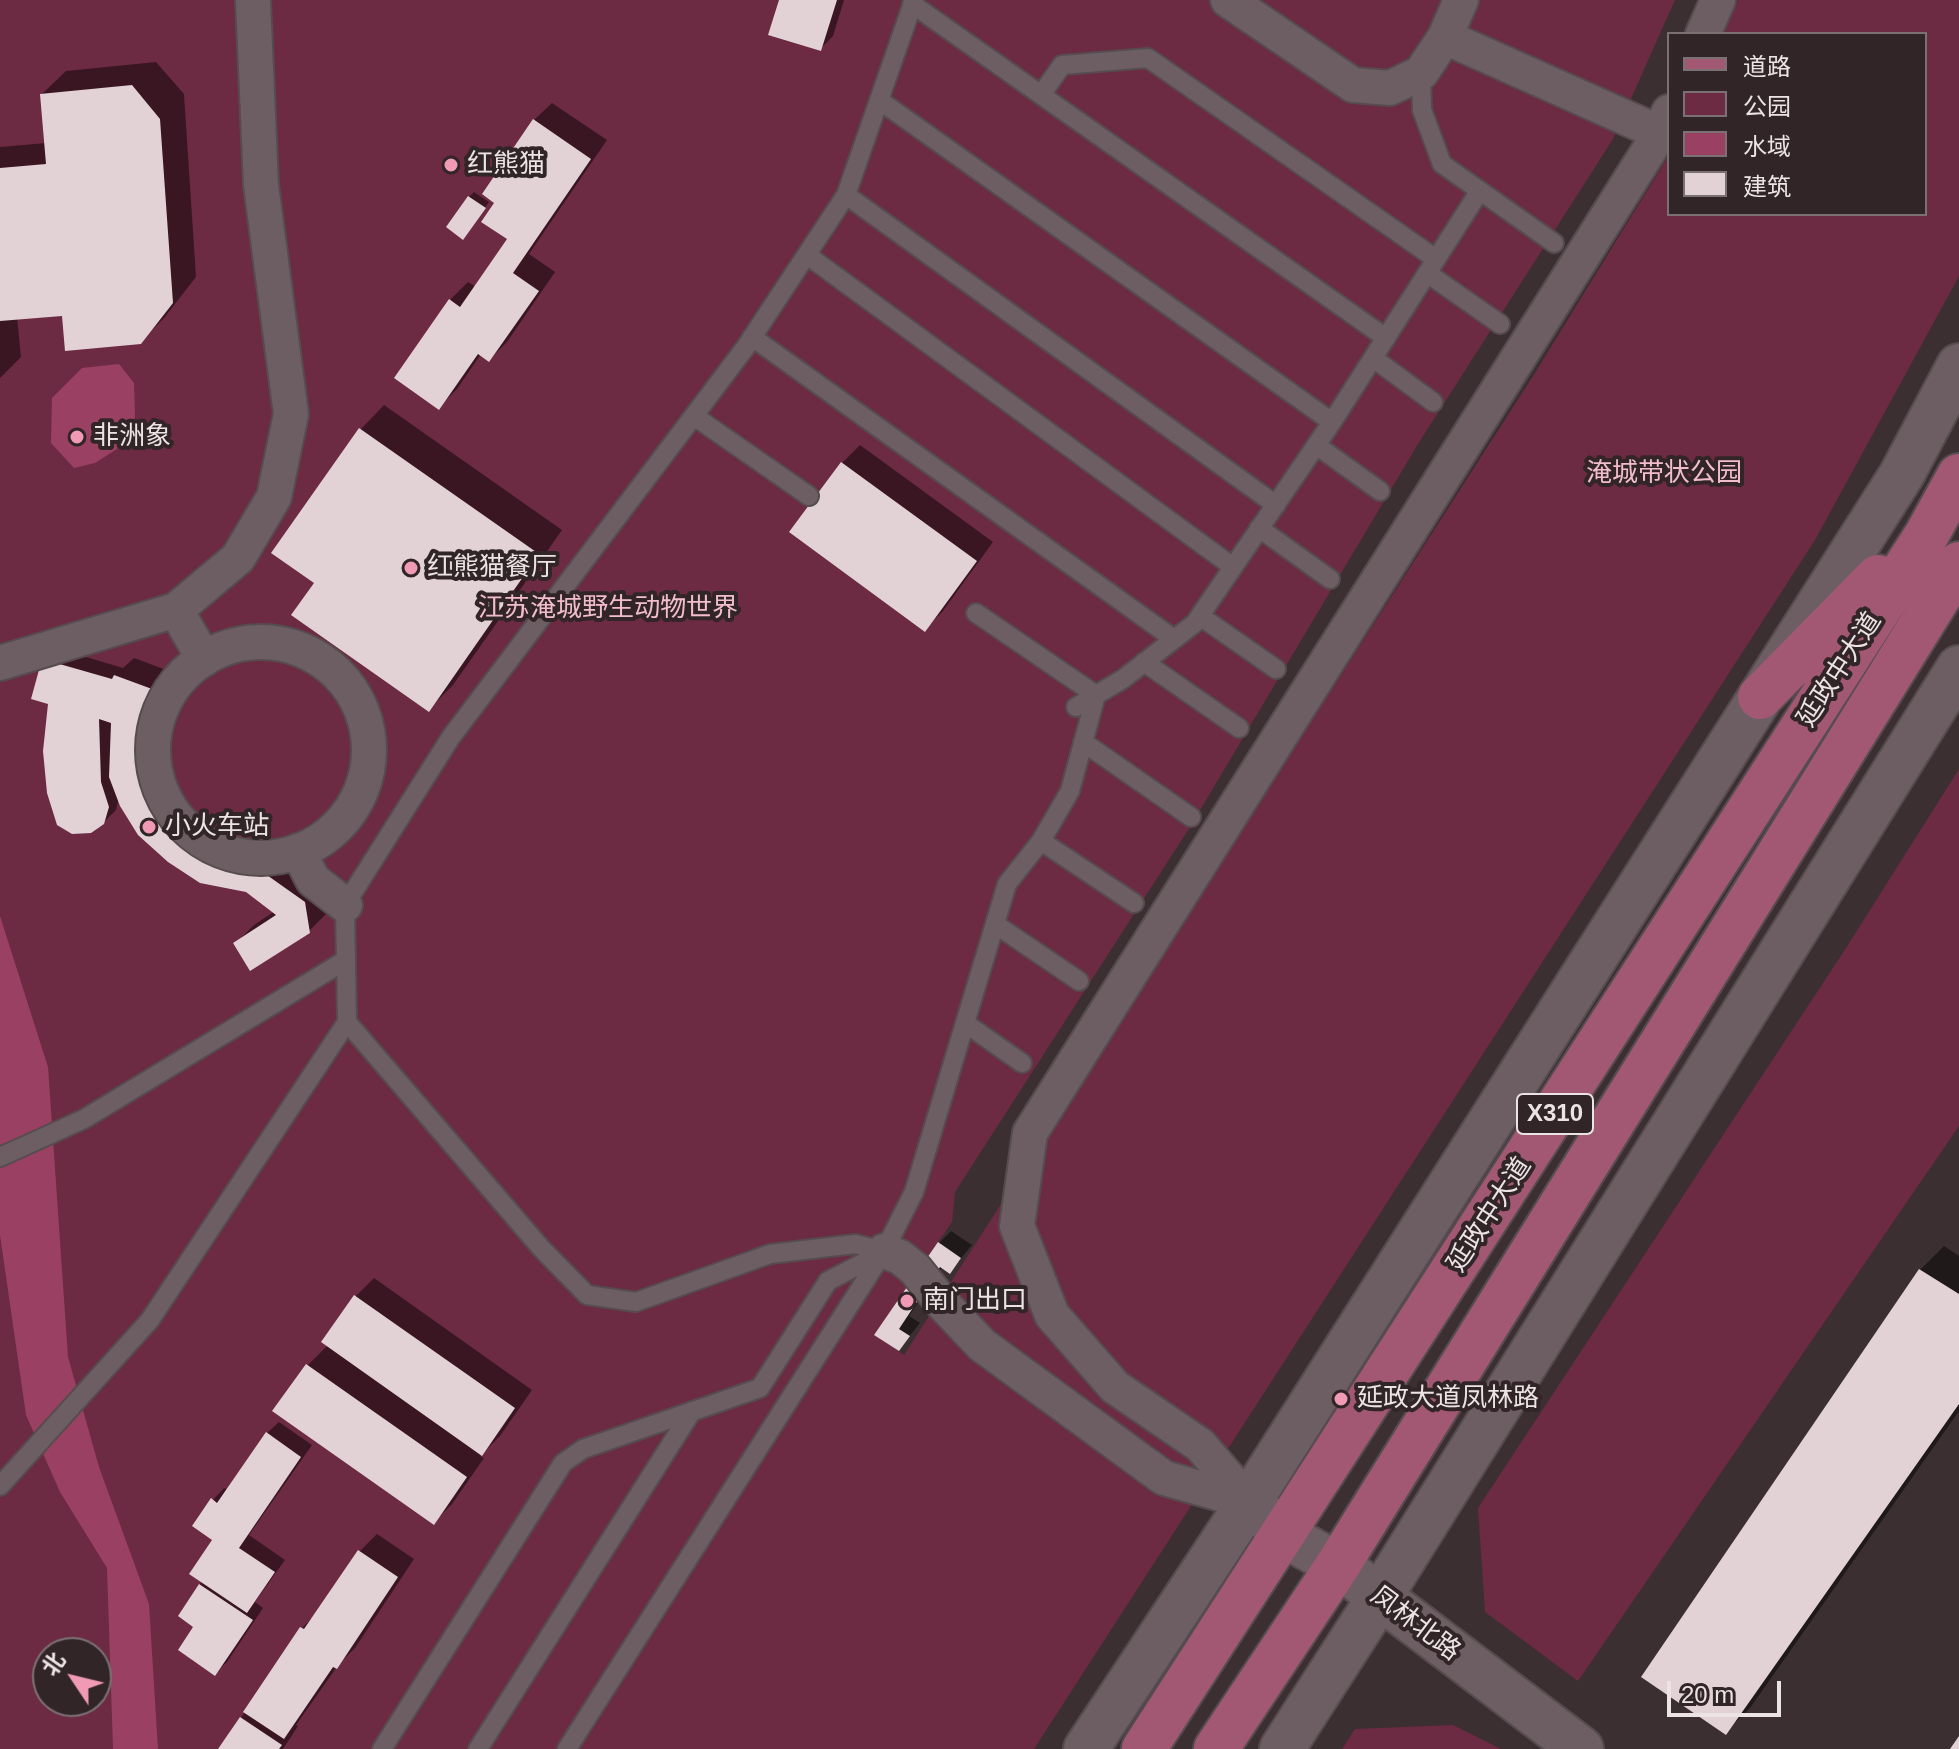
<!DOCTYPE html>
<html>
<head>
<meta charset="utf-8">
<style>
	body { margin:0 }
	#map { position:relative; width:1959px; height:1749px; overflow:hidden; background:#3b2f32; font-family:Arial,"Noto Sans SC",sans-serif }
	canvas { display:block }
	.legend { position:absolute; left:1667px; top:32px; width:260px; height:184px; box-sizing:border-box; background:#312528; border:2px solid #7b7174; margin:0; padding:10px 14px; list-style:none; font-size:24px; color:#ebe3e5 }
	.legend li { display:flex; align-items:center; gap:16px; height:40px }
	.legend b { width:40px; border:2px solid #7b7174 }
	.north { position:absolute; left:32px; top:1637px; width:80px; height:80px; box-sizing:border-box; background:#312528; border:2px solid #7b7174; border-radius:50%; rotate:305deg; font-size:22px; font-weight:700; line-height:32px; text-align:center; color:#ebe3e5 }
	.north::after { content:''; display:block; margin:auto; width:28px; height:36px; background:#f09ab5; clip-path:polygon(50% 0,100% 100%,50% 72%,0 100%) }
	.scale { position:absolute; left:1667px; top:1681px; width:114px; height:36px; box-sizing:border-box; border:4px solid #ebe3e5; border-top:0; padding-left:10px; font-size:24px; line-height:28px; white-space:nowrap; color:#ebe3e5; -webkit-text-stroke:6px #312528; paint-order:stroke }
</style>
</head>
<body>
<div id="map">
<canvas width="1959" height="1749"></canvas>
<ul class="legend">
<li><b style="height:10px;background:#a25873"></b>道路</li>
<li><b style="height:22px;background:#6d2a43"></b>公园</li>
<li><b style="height:22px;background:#9a4062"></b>水域</li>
<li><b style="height:22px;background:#e2d2d6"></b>建筑</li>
</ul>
<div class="north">北</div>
<div class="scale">20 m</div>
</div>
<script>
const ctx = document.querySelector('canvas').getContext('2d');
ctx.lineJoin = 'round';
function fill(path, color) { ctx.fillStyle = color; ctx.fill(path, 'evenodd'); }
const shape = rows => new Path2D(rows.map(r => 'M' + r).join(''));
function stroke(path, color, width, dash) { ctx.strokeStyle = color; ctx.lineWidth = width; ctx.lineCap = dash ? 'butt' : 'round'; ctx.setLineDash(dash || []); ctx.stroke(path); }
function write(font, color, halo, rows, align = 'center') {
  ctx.font = font + ' Arial,"Noto Sans SC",sans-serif'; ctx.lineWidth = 8; ctx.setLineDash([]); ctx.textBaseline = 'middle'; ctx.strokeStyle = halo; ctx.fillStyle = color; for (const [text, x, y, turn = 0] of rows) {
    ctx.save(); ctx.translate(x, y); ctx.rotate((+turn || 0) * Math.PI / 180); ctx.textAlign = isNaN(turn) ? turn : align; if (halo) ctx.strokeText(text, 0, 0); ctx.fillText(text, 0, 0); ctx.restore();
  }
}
const green = shape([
	[0,0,1675,0,1613,139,1418,444,1190,827,955,1192,952,1222,875,1334,904,1355,1535,373,1669,155,1669,214,1925,214,1925,34,1723,34,1738,0,1959,0,1959,276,1815,540,1034,1749,0,1749],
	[48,1653,96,1653,96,1701,48,1701],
	[1959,769,1959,1126,1578,1681,1485,1612,1478,1508,1846,948],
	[1453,1725,1501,1749,1342,1749,1355,1729]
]);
const water = shape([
	[119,364,134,383,135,417,117,449,95,463,74,468,51,443,52,398,82,368],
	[0,916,48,1067,68,1357,99,1467,149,1604,158,1749,113,1749,107,1568,60,1492,26,1415,0,1235]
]);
const shadow = shape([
	[781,0,844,0,833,36,821,48],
	[156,62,184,94,196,277,164,318,140,342,64,313,17,317,21,357,0,378,0,147,46,143,42,94,66,71],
	[552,103,607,140,529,254,555,272,507,342,489,360,481,354,457,389,439,407,450,300,468,282,476,287,509,238,497,202,534,120],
	[474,192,489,202,468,232,469,197],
	[384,405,562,530,453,685,429,709,316,582,361,429],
	[860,445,993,542,943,611,925,629,792,532,842,463],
	[56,648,123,668,134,658,169,671,155,726,158,766,175,800,205,829,243,846,276,851,322,884,327,913,309,931,236,943,254,925,275,911,247,890,139,834,119,797,116,810,103,823,72,832],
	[951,1231,972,1245,950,1272,943,1266,909,1316,920,1323,899,1349,877,1334,939,1243],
	[1944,1246,1959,1256,1959,1411,1750,1708,1726,1732,1920,1270],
	[374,1278,532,1390,500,1436,480,1456,484,1458,452,1504,434,1522,275,1411,308,1365,328,1345,356,1296],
	[279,1422,312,1445,249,1535,285,1560,255,1602,263,1608,227,1662,215,1673,196,1627,200,1585,215,1539,213,1500,224,1488,228,1490,267,1433],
	[377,1534,414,1559,355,1648,339,1664,296,1725,298,1726,283,1749,220,1749,302,1628,318,1612,359,1552]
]);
const building = shape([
	[779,0,837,0,821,51,768,35],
	[132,85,160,119,173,303,141,344,65,351,62,316,0,321,0,168,46,164,40,94],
	[533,119,591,159,513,273,539,291,489,362,478,354,439,410,394,378,449,299,460,307,507,239,481,222,494,203,482,194],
	[468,196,486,208,463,240,446,227],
	[359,428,539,554,429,712,291,615,314,583,271,553],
	[841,462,977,561,925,632,789,532],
	[42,659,112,679,114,675,152,689,138,745,141,785,158,818,187,847,224,864,257,868,305,902,310,933,250,971,233,943,276,915,246,892,200,883,168,862,138,835,120,806,109,777,111,723,99,719,101,782,109,807,104,824,91,833,72,834,57,825,47,793,43,751,48,704,31,699],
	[938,1242,961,1258,950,1274,940,1267,899,1329,910,1336,899,1351,874,1335],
	[1919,1269,1959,1294,1959,1404,1726,1735,1641,1677],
	[354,1295,515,1408,482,1456,321,1342],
	[306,1364,467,1477,434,1525,272,1411],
	[266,1432,301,1457,239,1548,275,1572,247,1613,189,1574,212,1540,192,1526,211,1498,217,1503],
	[358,1550,398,1577,337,1669,333,1667,284,1739,243,1712,300,1627,304,1629],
	[199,1584,253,1620,215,1676,178,1650,193,1627,178,1616],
	[240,1717,282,1745,279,1749,218,1749],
	[1959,1736,1959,1749,1950,1749]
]);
const lane = shape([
	[912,4,1386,338],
	[1421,73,1422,110,1442,164,1554,243],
	[1041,95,1062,65,1148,58,1436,259],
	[879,100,1332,422],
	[846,195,1276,505],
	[807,255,1233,567],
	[1427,273,1500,324],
	[752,337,1174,639],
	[1373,358,1433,402],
	[694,416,809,496],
	[1316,445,1380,491],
	[1259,528,1330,579],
	[1200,616,1276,669],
	[1144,662,1239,728],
	[1076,707,1123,679,1195,623,1332,422,1479,192],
	[1083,742,1191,817],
	[1041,841,1134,903],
	[995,924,1079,981],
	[347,1022,541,1248,587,1295,636,1302,770,1254,855,1244,884,1251],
	[965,1023,1022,1063],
	[0,1157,84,1119,346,960],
	[0,1486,150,1320,347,1022,345,905,451,737,745,348,846,195,914,0],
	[382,1749,563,1463,583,1449,760,1388,828,1281,882,1253],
	[478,1749,692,1411],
	[567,1749,884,1251,914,1192,1007,884,1041,841,1070,791,1096,695,976,613]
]);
const street = shape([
	[1228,0,1353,85,1390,88,1421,73,1445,37],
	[1461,0,1445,37,1660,133],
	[1703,34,1718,0],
	[176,610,204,659],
	'153 750a108 108 0 1 1 216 0a108 108 0 1 1-216 0Z',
	[0,663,176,610,238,558,274,497,291,414,261,185,253,0],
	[298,851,313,880,345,905],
	[884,1251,900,1257,915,1269,944,1305,982,1345,1164,1478,1249,1502],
	[1249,1502,1200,1445,1115,1387,1052,1315,1017,1226,1030,1133,1660,133,1669,112]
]);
const secondary = shape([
	[1256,1508,1284,1535,1338,1565,1581,1749],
	[1086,1749,1249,1502,1902,474,1959,366],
	[1282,1749,1379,1598,1959,668]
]);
const primary = shape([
	[1760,697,1878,577],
	[1144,1749,1926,536,1959,476],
	[1216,1749,1338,1565,1959,564]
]);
const markers = [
	[451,165,8,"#f09ab5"],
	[77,437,8,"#f09ab5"],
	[411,568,8,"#f09ab5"],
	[149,827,8,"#f09ab5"],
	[907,1301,8,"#f09ab5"],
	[1341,1399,8,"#f09ab5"]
];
const shields = [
	[1555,1114,76]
];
const shieldNames = [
	["X310",1555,1114]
];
const poiNames = [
	["红熊猫",467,165],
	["非洲象",93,437],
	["红熊猫餐厅",427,568],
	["小火车站",165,827],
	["南门出口",923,1301],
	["延政大道凤林路",1357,1399]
];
const parkNames = [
	["淹城带状公园",1664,474],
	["江苏淹城野生动物世界",608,609]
];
const streetNames = [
	["延政中大道",1840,670,-57],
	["延政中大道",1490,1215,-57],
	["凤林北路",1415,1624,37]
];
fill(green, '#6d2a43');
fill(water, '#9a4062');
fill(shadow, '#0007');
fill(building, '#e2d2d6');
stroke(lane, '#564c4f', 22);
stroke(street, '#564c4f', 38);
stroke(secondary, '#564c4f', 48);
stroke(primary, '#564c4f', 48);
stroke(lane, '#6c5e62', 18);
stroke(street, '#6c5e62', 34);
stroke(secondary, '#6c5e62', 44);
stroke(primary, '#a25873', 44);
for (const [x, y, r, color] of markers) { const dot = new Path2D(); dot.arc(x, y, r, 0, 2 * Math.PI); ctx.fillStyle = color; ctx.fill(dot); stroke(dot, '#312528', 3); }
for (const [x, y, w] of shields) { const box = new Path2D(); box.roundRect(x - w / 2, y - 20, w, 40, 6); ctx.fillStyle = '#312528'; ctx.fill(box); stroke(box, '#ebe3e5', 2); }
write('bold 24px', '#ebe3e5', null, shieldNames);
write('26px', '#ebe3e5', '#312528', poiNames, 'left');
write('26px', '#f1bdcc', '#312528', parkNames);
write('26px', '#ebe3e5', '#312528', streetNames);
</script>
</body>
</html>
